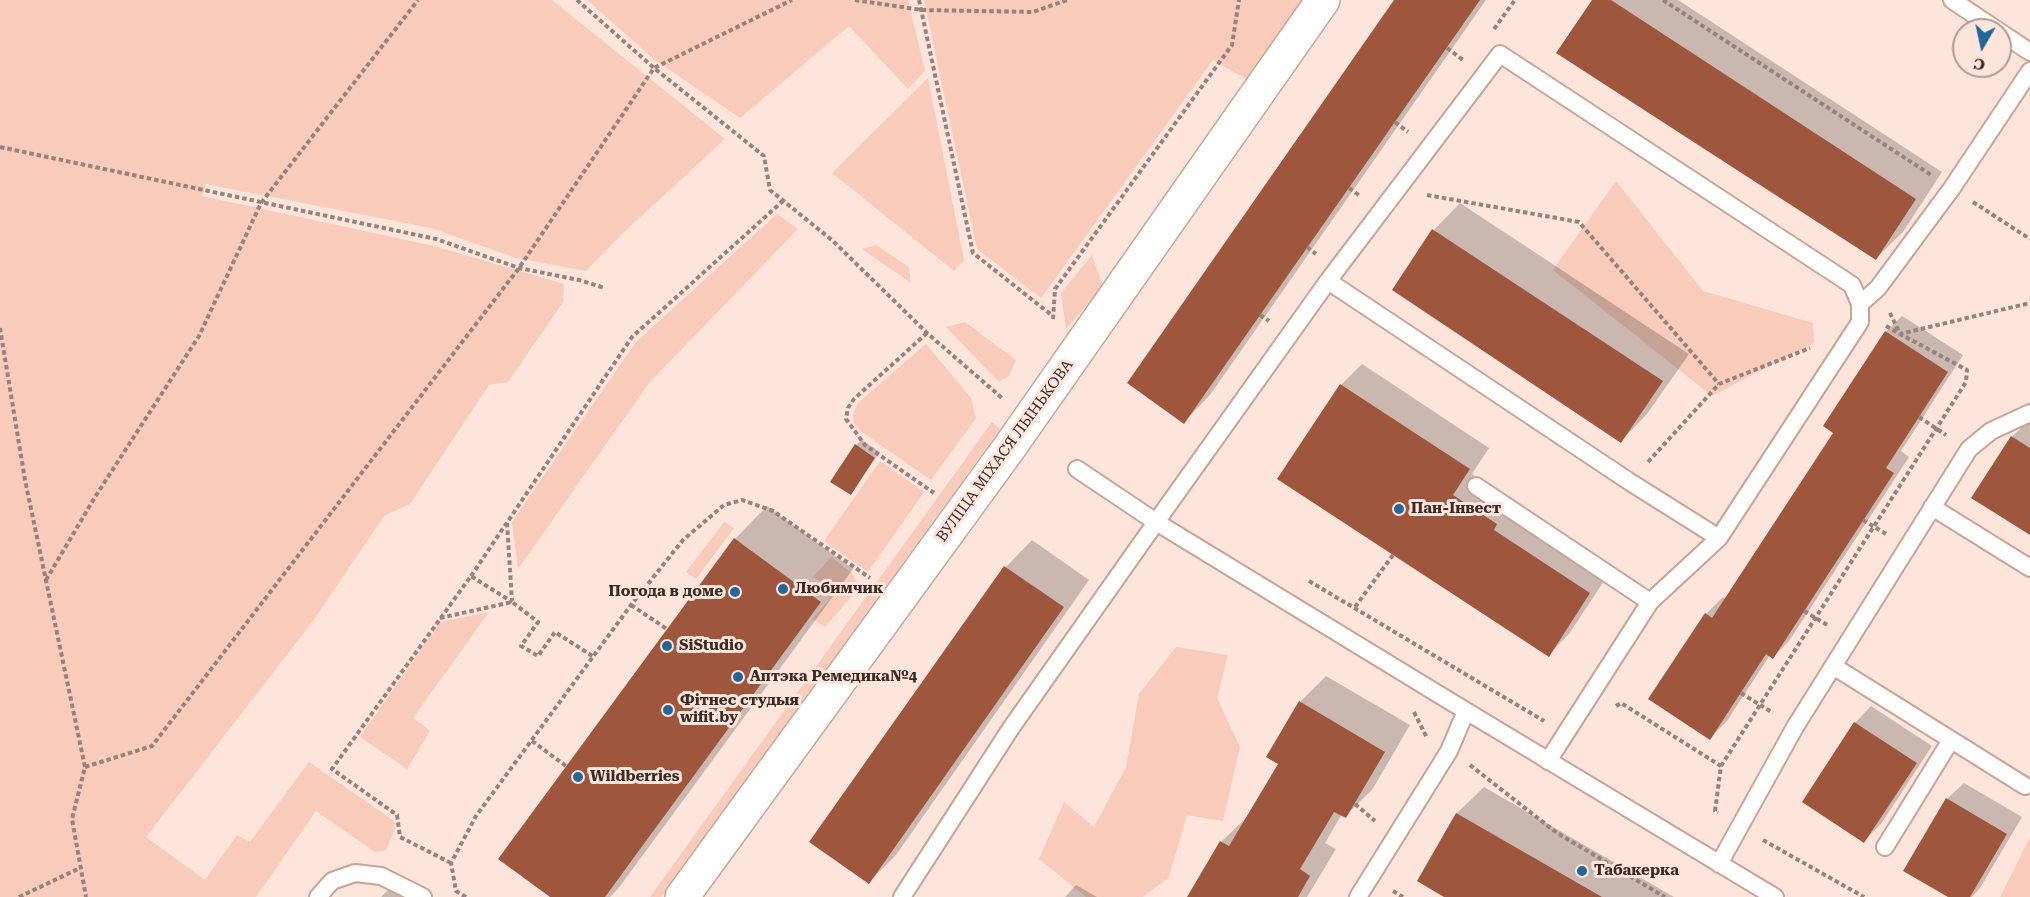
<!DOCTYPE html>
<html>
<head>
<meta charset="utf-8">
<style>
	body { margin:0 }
	#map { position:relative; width:2030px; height:897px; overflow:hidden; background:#fde5dc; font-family:"Roboto Serif",serif }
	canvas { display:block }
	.north { position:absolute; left:1952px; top:18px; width:60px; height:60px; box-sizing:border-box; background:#fde5dc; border:2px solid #af9b93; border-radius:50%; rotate:189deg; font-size:16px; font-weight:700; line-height:24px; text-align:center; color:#3a2b26 }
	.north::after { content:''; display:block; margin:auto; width:21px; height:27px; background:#22679c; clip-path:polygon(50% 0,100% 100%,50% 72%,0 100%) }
</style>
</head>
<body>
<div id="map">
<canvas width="2030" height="897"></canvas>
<div class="north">С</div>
</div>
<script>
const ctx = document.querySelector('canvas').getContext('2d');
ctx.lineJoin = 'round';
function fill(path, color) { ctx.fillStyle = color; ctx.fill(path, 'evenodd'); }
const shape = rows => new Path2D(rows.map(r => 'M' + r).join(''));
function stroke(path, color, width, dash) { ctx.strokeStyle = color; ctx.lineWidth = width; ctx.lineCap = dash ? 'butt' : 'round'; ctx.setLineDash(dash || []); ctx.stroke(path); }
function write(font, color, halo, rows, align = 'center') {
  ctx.font = font + ' "Roboto Serif",serif'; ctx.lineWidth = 6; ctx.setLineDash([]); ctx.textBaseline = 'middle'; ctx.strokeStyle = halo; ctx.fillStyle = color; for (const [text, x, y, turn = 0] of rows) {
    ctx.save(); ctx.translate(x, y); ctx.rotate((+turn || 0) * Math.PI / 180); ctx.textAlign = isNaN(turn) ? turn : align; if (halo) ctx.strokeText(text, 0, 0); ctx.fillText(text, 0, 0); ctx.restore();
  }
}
const green = shape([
	[0,0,552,0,725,139,623,233,586,271,516,258,431,228,206,184,202,196,434,246,564,284,563,302,508,382,489,385,410,504,384,516,313,621,146,837,205,880,237,835,250,842,309,762,394,821,395,829,386,850,375,852,316,811,256,897,0,897],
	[587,0,908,0,925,71,908,89,849,26,740,118,655,60],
	[924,0,1308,0,1255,84,1213,60,1041,298,977,249],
	[928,78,964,260,954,271,832,173],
	[1616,181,1703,291,1813,323,1814,343,1712,396,1553,270],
	[777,214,798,229,649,383,518,569,512,522,636,342],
	[876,245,909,267,911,283,862,249],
	[1092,255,1103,286,1066,329,1061,293],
	[965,322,1016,360,1009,376,999,382,946,327],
	[926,344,971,398,976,418,931,480,862,432,854,423,853,415,858,403],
	[992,422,1000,429,661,897,650,897],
	[880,461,924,492,868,572,824,541],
	[724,522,734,528,696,579,686,572],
	[831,557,851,572,860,587,825,627,812,619,829,600,827,586,813,577],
	[489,612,413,718,430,731,407,769,360,737,440,622],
	[1176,647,1228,655,1217,698,1240,747,1223,821,1187,815,1169,877,1143,897,1086,897,1039,859,1064,802,1094,827,1126,767,1139,694],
	[2030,837,2030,897,2000,897]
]);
const shadow = shape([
	[1396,0,1486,0,1210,395,1184,422],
	[1594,0,1678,0,1942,172,1903,232,1876,258],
	[1460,203,1689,354,1647,414,1621,441,1394,290,1434,230],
	[1902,316,1963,355,1901,451,1909,457,1789,641,1773,657,1770,655,1727,721,1710,738,1651,699,1706,614,1723,597,1726,600,1835,432,1886,332],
	[1362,364,1489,448,1472,474,1517,503,1513,509,1610,572,1569,634,1548,655,1279,478,1341,385],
	[2030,419,2030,533,2012,437],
	[862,440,880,452,850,493,856,445],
	[767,506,853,569,618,889,610,897,553,897,735,539],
	[1032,540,1089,580,896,855,869,882,812,842,1006,567],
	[1326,676,1410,725,1372,790,1345,816,1342,814,1325,843,1336,849,1307,897,1189,897,1221,842,1248,816,1280,763,1300,702],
	[1871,706,1932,746,1881,824,1864,841,1855,723],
	[1964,783,2022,817,1980,888,1972,897,1950,897,1947,799],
	[1484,787,1674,897,1447,897,1419,881,1457,813],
	[395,883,416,897,381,897],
	[1076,885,1097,897,1065,897]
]);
const building = shape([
	[1394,0,1480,0,1184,424,1127,383],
	[1592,0,1611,0,1916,199,1876,260,1556,53],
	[1432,229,1663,381,1621,443,1392,290],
	[1885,331,1948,372,1886,468,1894,473,1773,659,1766,654,1710,740,1648,699,1705,613,1712,618,1833,433,1823,426],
	[1340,384,1470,469,1453,495,1497,524,1494,530,1590,593,1549,657,1277,479],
	[2011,436,2030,448,2030,535,1971,498],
	[855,444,875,458,851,495,830,482],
	[734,538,821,602,605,897,550,897,498,859],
	[1004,566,1064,607,869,884,809,842],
	[1299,701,1385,752,1346,818,1334,812,1300,869,1310,876,1298,897,1187,897,1220,841,1229,846,1278,764,1266,757],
	[1854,722,1917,763,1864,843,1802,802],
	[1946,798,2007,834,1970,897,1948,897,1903,871],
	[1456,813,1602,897,1444,897,1417,881]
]);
const path = shape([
	[577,0,654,68,764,156,770,190,833,241,927,333,1002,398],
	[855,0,922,10,1033,12,1067,0],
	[919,0,973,253,1054,317],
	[1663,0,1931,175],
	[1494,29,1515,0],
	[1447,48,1463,60],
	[1395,122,1408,132],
	[0,147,436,239,519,268,579,280,605,288],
	[1349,188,1360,196],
	[1427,195,1579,222,1719,384],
	[1973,202,2030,239],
	[1307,247,1316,254],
	[1260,315,1269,321],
	[1053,319,1055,289,1232,45,1239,0],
	[1886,326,1900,334,2030,303],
	[0,328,25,480,85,767,72,819,86,897],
	[927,333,854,399,848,408,846,419,865,445,934,493],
	[1919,417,1946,435],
	[1648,462,1719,384,1810,348],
	[1863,520,1886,534],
	[507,523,512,601],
	[471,576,632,337,784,200],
	[46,580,95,497,199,336,261,203,418,0],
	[1309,581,1544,721],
	[631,605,667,629],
	[1355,607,1393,555],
	[1804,611,1829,626],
	[440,618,512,602,538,622,521,646,538,656,555,632,594,657],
	[1741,693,1773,713],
	[1616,706,1621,703,1721,766,1715,811,1718,813],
	[1414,712,1427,738],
	[532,741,566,766],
	[1470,765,1557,833,1665,897],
	[1721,766,1966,382,1967,370,1900,334,1889,311],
	[85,767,152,746,519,268,654,68,792,0],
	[1355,804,1375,821],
	[1763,840,1864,897],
	[451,863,400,837,397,815,332,769,471,576,512,602],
	[1393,891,1403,897],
	[19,897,82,867],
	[466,897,456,891,451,863,476,816,631,605,683,540,724,505,742,500,773,511,870,578]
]);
const service = shape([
	[1952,0,1997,30],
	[2000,32,2030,52],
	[1328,281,1630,482,1719,538],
	[1860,304,1878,288,1952,188,2030,71],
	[1077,469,1156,522,1466,711],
	[1476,486,1650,602],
	[1932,507,2030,568],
	[1833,666,2025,786],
	[1885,847,1951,740],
	[1719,864,1795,727,1969,449,1991,431,2030,413],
	[318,897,332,881,355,873,381,876,423,897],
	[902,897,1011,728,1171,501,1328,281,1500,54,1852,285,1860,304,1860,322,1719,538,1650,602,1548,761],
	[1358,897,1449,751,1466,711,1775,897]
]);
const tertiary = shape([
	[682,897,1009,448,1323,0]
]);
const markers = [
	[1399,509,6,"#22679c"],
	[783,589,6,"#22679c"],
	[735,592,6,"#22679c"],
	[667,646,6,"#22679c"],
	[738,677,6,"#22679c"],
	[668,710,6,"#22679c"],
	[578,777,6,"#22679c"],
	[1582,871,6,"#22679c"]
];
const streetNames = [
	["ВУЛІЦА МІХАСЯ ЛЫНЬКОВА",1005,451,-54]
];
const poiNames = [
	["Пан-Інвест",1411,509],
	["Любимчик",795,589],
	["Погода в доме",723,592,"right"],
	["SiStudio",679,646],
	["Аптэка Ремедика№4",750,677],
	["Фітнес студыя",680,701],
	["wifit.by",680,718],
	["Wildberries",590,777],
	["Табакерка",1594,871]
];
fill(green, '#f8cbbb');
fill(shadow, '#0003');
fill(building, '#9e573c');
stroke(service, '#c9a395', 20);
stroke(tertiary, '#c9a395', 36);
stroke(path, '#97837d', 4, [4.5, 3]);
stroke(service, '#fff', 16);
stroke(tertiary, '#fff', 33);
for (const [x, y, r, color] of markers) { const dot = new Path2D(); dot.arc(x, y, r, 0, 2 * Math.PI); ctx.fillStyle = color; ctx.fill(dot); stroke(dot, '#fde5dc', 2); }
write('15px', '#3a2b26', '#fde5dc', streetNames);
write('bold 15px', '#3a2b26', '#fde5dc', poiNames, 'left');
</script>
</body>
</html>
